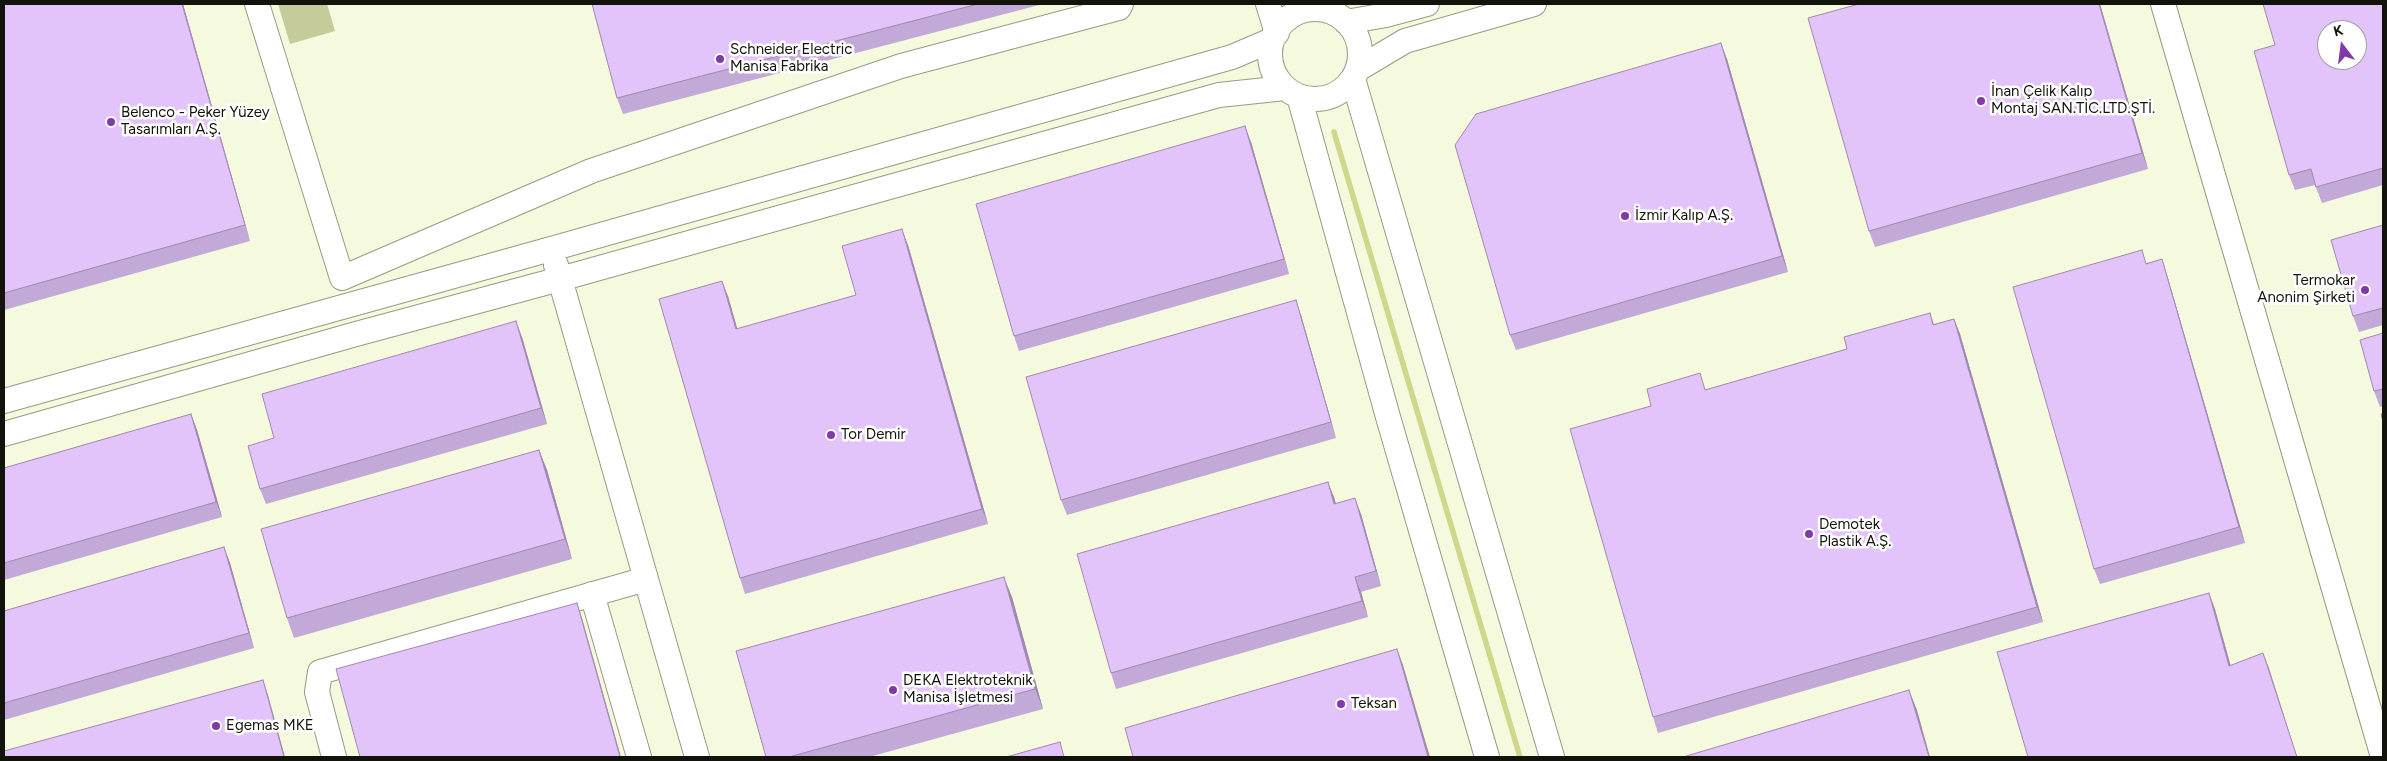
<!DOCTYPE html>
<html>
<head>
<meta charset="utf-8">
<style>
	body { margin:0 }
	#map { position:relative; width:2387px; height:761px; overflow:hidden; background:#f5f9de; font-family:Figtree,sans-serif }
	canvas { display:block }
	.frame { position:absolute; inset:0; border:5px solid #12130a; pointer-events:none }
	.north { position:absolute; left:2317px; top:20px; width:50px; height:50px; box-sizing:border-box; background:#fff; border:1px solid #a0a19d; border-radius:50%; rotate:345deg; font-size:14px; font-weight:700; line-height:20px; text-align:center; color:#12130a }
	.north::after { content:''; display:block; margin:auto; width:18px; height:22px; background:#8038ab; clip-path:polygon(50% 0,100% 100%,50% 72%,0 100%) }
</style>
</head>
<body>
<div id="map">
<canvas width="2387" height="761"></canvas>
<div class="frame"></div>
<div class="north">K</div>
</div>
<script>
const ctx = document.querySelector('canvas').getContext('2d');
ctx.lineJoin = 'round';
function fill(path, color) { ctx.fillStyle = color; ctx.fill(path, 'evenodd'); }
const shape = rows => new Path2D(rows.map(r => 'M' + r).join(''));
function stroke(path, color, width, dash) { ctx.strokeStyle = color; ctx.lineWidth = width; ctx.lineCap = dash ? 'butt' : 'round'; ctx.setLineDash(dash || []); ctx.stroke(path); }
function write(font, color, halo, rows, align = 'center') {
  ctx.font = font + ' Figtree,sans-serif'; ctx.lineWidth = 5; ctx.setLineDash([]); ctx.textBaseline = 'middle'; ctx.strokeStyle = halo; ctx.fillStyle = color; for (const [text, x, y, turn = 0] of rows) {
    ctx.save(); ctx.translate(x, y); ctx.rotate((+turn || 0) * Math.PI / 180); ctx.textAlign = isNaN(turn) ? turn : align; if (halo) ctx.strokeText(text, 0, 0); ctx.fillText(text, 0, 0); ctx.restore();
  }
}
const green = shape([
	[278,4,327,4,335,31,290,44]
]);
const stream = shape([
	[1334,132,1520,757]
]);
const minor = shape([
	[257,4,342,278,591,171,901,66,1119,8,1121,4],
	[1268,4,1277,33],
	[2163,4,2383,757],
	'1270 54a45 45 0 1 1 90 0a45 45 0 1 1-90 0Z',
	[1346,22,1386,15,1427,4],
	[1358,69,1405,41,1534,4],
	[1353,79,1552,757],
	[1299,96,1388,417,1487,757],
	[556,265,697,757],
	[4,401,551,249,1232,57,1272,40],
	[4,434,356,334,560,279,1219,95,1285,88],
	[592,594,639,757],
	[334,757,317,692,320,672,646,579]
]);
const wall = shape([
	[4,4,183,4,250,241,4,310],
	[592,4,1043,4,623,114,617,98],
	[1859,4,2100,4,2148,169,1875,247,1869,231],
	[2383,4,2383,185,2322,203,2315,185,2295,190,2289,175,2275,45],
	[1727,59,1788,272,1516,350,1510,335],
	[1251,142,1289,274,1019,351,1014,336],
	[2383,225,2383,325,2359,332,2353,316],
	[908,245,988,524,745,594,740,578,728,296,737,329,856,295],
	[2162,259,2167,275,2245,543,2100,584,2094,569,2147,263],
	[1930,313,1934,324,1954,319,1960,334,2043,622,1658,733,1653,717,1706,390,1847,349],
	[1301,315,1336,438,1067,515,1061,500],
	[2383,333,2383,406,2380,407,2374,391],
	[522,337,547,424,266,504,260,489,274,438],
	[191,414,197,430,222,517,4,580,4,468],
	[539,450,547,470,572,559,294,638,287,618],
	[1334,497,1336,504,1361,514,1381,586,1361,592,1368,617,1116,689,1111,673],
	[224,547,230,563,254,648,4,720,4,611],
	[1012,597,1043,709,869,757,766,757]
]);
const shadedWall = shape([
	[182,4,183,4,250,241,245,225],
	[2099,4,2100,4,2148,169,2142,153],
	[1721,43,1727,59,1788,272,1782,256],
	[1245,126,1251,142,1289,274,1284,259],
	[902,229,908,245,988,524,982,509],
	[2162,259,2167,275,2245,543,2239,527],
	[722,281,728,296,742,345,736,329],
	[1296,300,1301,315,1336,438,1331,422],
	[1954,319,1960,334,2043,622,2037,607],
	[516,321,522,337,547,424,541,408],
	[191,414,197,430,222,517,216,502],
	[539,450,547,470,572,559,565,539],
	[1328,482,1334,497,1340,520,1334,504],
	[1355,498,1361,514,1381,586,1376,571],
	[224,547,230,563,254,648,249,633],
	[1004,577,1012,597,1043,709,1035,689],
	[1355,577,1361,592,1368,617,1362,601],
	[2209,593,2215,609,2235,681,2229,666],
	[577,603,582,618,621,757,620,757],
	[1397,649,1403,665,1430,757,1428,757],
	[2263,653,2269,668,2297,757],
	[263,680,268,695,285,757,284,757],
	[1909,690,1917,710,1930,757,1929,757]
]);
const building = shape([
	[4,4,182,4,245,225,4,293,4,4],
	[592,4,978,4,617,98,592,4],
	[1859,4,2099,4,2142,153,1869,231,1808,18,1859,4],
	[2263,4,2383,4,2383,168,2316,187,2311,169,2289,175,2254,51,2275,45,2263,4],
	[2327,30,2357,30,2357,60,2327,60,2327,30],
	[1721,43,1782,256,1510,335,1455,145,1476,114,1721,43],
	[1245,126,1284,259,1014,336,976,204,1245,126],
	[2383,225,2383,308,2353,316,2331,240,2383,225],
	[902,229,982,509,740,578,659,299,722,281,736,329,856,295,842,246,902,229],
	[2142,250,2146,264,2162,259,2239,527,2094,569,2013,287,2142,250],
	[1296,300,1331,422,1061,500,1026,377,1296,300],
	[1930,313,1933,325,1954,319,2037,607,1653,717,1570,429,1651,406,1647,389,1700,373,1705,390,1847,349,1844,337,1930,313],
	[516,321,541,408,260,489,248,446,274,438,262,394,516,321],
	[2383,333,2383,389,2374,391,2360,340,2383,333],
	[2383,413,2383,422,2381,414,2383,413],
	[191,414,216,502,4,563,4,468,191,414],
	[539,450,565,539,287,618,261,529,539,450],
	[1328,482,1334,504,1355,498,1376,571,1355,577,1362,601,1111,673,1077,554,1328,482],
	[224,547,249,633,4,703,4,611,224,547],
	[1004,577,1035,689,789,757,766,757,736,651,1004,577],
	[2209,593,2229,666,2263,653,2297,757,2028,757,1997,652,2209,593],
	[577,603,620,757,360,757,336,669,577,603],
	[1397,649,1428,757,1133,757,1125,728,1397,649],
	[263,680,284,757,4,757,4,751,263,680],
	[1909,690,1929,757,1683,757,1909,690],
	[1060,742,1064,757,1006,757,1060,742]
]);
const markers = [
	[720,59,5,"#8038ab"],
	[1981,101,5,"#8038ab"],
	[111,122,5,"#8038ab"],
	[1625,216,5,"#8038ab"],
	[2365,290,5,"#8038ab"],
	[831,435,5,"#8038ab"],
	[1809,534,5,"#8038ab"],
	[893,690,5,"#8038ab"],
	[1341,704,5,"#8038ab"],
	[216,726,5,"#8038ab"]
];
const poiNames = [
	["Schneider Electric",730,50],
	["Manisa Fabrika",730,67],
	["İnan Çelik Kalıp",1991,92],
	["Montaj SAN.TİC.LTD.ŞTİ.",1991,109],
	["Belenco - Peker Yüzey",121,113],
	["Tasarımları A.Ş.",121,130],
	["İzmir Kalıp A.Ş.",1635,216],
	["Termokar",2355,281,"right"],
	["Anonim Şirketi",2355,298,"right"],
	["Tor Demir",841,435],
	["Demotek",1819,525],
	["Plastik A.Ş.",1819,542],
	["DEKA Elektroteknik",903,681],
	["Manisa İşletmesi",903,698],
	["Teksan",1351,704],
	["Egemas MKE",226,726]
];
fill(green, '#c5cb99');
stroke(stream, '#cfd88a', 5.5);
stroke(minor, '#989b82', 26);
stroke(minor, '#fff', 24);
fill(wall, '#c3a9d7');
fill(shadedWall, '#9f89af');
fill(building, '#e3c4fa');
stroke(building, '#9f89af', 1);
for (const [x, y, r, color] of markers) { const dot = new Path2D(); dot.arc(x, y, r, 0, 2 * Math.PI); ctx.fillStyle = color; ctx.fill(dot); stroke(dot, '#fff', 2); }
write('15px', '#12130a', '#fff', poiNames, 'left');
</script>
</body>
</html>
